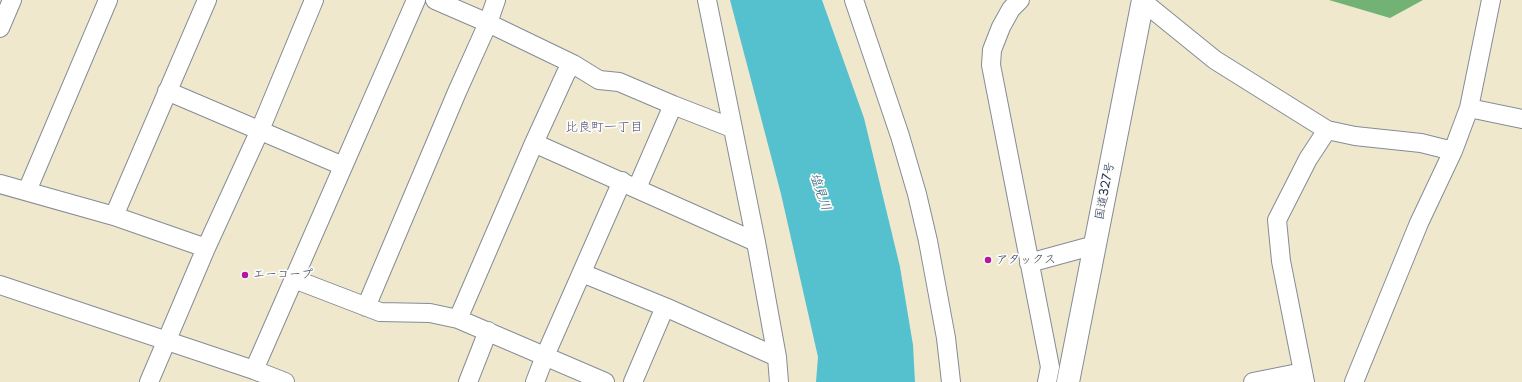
<!DOCTYPE html>
<html>
<head>
<meta charset="utf-8">
<style>
	body { margin:0 }
	canvas { display:block; background:#efe8cd }
</style>
</head>
<body>
<canvas width="1522" height="382"></canvas>
<script>
const ctx = document.querySelector('canvas').getContext('2d');
ctx.lineJoin = 'round';
function fill(path, color) { ctx.fillStyle = color; ctx.fill(path, 'evenodd'); }
const shape = rows => new Path2D(rows.map(r => 'M' + r).join(''));
function stroke(path, color, width, dash) { ctx.strokeStyle = color; ctx.lineWidth = width; ctx.lineCap = dash ? 'butt' : 'round'; ctx.setLineDash(dash || []); ctx.stroke(path); }
function write(font, color, halo, rows, align = 'center') {
  ctx.font = font + ' "Playpen Sans","Klee One",sans-serif'; ctx.lineWidth = 3.5; ctx.setLineDash([]); ctx.textBaseline = 'middle'; ctx.strokeStyle = halo; ctx.fillStyle = color; for (const [text, x, y, turn = 0] of rows) {
    ctx.save(); ctx.translate(x, y); ctx.rotate((+turn || 0) * Math.PI / 180); ctx.textAlign = isNaN(turn) ? turn : align; if (halo) ctx.strokeText(text, 0, 0); ctx.fillText(text, 0, 0); ctx.restore();
  }
}
const forest = shape([
	[1329,0,1423,0,1390,18]
]);
const water = shape([
	[730,0,822,0,864,118,900,267,913,345,915,382,816,382,818,357,781,194]
]);
const minor = shape([
	[435,0,488,23,573,64,599,80,619,82,673,105,732,128],
	[707,0,756,242,777,357,779,382],
	[854,0,900,136,917,194,928,241,946,338,951,382],
	[1020,0,1011,9,1001,27,992,50,991,65,1050,367,1047,382],
	[1141,0,1215,60,1327,130,1355,136,1421,143,1453,151],
	[0,28,12,0],
	[167,91,343,166],
	[1469,108,1522,119],
	[534,143,756,242],
	[0,184,114,216,206,248],
	[637,188,673,105],
	[27,191,108,0],
	[114,216,207,0],
	[1029,263,1095,245],
	[582,273,665,307,777,357],
	[294,279,380,312,430,313,458,319,605,382],
	[0,285,254,370,285,382],
	[366,307,457,92,488,23,496,0],
	[458,319,534,143,566,73,573,64],
	[254,370,416,0],
	[149,382,206,248,260,130,314,0],
	[468,382,488,331],
	[535,382,545,356,622,181],
	[633,382,665,307],
	[1253,382,1303,372],
	[1305,382,1281,261,1277,220,1308,159,1327,130],
	[1354,382,1419,223,1453,151,1469,108,1491,0]
]);
const highway = shape([
	[1068,382,1143,0]
]);
const markers = [
	[988,260,4,"#b5179e"],
	[245,275,4,"#b5179e"]
];
const streetNames = [
	["国道327号",1105,191,-79]
];
const poiNames = [
	["アタックス",996,260],
	["エーコープ",253,275]
];
const neighbourhoodNames = [
	["比良町一丁目",604,127]
];
const waterNames = [
	["塩見川",820,192,71]
];
fill(forest, '#72b274');
fill(water, '#55c1cf');
stroke(minor, '#858c96', 20);
stroke(highway, '#858c96', 24);
stroke(minor, '#fff', 18);
stroke(highway, '#fff', 22);
for (const [x, y, r, color] of markers) { const dot = new Path2D(); dot.arc(x, y, r, 0, 2 * Math.PI); ctx.fillStyle = color; ctx.fill(dot); stroke(dot, '#fdfcf7', 1.5); }
write('12px', '#1b2f5e', '#fdfcf7', streetNames);
write('12px', '#1b2f5e', '#fdfcf7', poiNames, 'left');
write('13px', '#565481', '#fdfcf7', neighbourhoodNames);
write('italic 13px', '#2c5b80', '#fdfcf7', waterNames);
</script>
</body>
</html>
